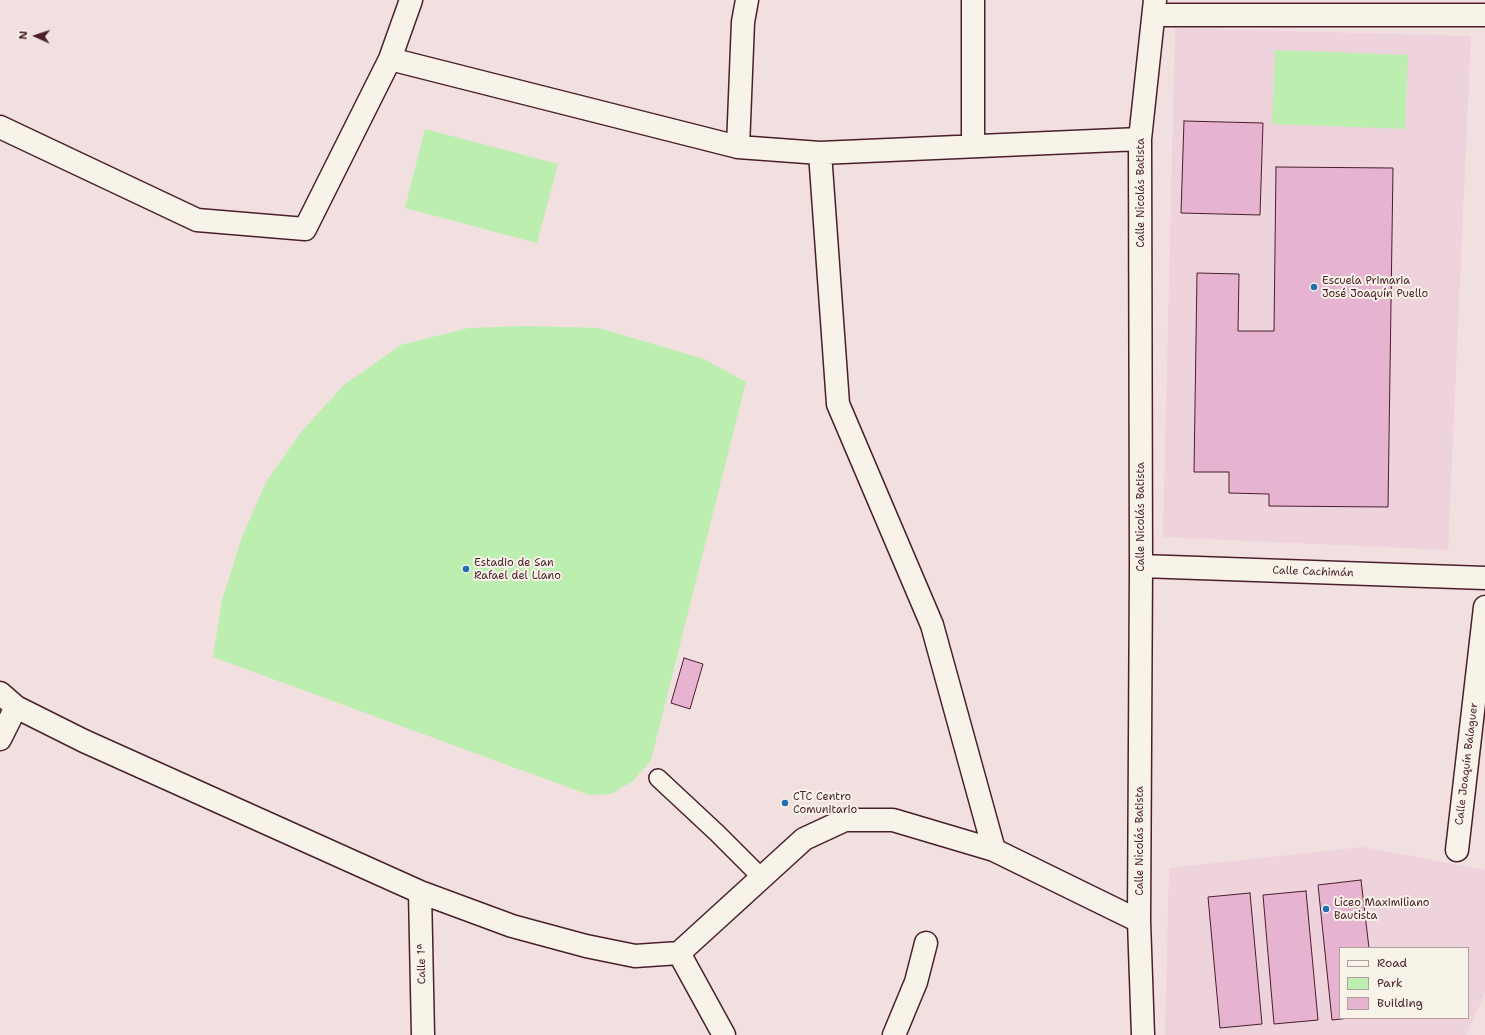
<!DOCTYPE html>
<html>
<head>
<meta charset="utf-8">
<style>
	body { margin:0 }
	#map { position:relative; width:1485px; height:1035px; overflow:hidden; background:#f2e0e1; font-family:"Shantell Sans",sans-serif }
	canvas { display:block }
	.legend { position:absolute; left:1339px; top:947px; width:130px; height:72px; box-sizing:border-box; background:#f7f3e8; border:1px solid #b29e9c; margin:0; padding:5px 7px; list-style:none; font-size:12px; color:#4a1f2b }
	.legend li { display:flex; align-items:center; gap:8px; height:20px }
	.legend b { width:20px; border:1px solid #b29e9c }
	.north { position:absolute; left:16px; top:16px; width:40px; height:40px; -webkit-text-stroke:3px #f7f3e8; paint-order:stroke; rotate:273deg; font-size:11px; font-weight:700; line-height:16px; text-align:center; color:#4a1f2b }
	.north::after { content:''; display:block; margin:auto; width:14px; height:18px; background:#4a1f2b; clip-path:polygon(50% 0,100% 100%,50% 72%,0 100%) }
</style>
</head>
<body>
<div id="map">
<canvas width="1485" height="1035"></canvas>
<ul class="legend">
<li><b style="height:5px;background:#f7f3e8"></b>Road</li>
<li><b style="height:11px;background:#bbeeaf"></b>Park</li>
<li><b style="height:11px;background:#e6b3d0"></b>Building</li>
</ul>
<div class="north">N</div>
</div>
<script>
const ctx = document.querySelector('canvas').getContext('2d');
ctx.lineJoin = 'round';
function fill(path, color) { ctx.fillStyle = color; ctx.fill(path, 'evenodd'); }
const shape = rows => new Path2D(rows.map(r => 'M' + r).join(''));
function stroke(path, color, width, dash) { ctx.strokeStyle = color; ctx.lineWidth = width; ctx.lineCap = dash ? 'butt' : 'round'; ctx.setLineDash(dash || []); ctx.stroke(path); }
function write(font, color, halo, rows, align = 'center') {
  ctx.font = font + ' "Shantell Sans",sans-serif'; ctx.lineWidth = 4; ctx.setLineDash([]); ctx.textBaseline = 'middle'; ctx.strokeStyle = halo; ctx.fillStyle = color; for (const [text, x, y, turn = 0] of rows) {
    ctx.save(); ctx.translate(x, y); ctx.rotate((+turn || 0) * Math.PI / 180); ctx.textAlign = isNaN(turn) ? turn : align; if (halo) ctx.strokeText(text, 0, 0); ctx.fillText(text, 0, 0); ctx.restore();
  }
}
const built = shape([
	[1175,28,1471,36,1448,550,1163,537],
	[1363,847,1485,870,1485,993,1466,1035,1165,1035,1169,868],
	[1340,948,1468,948,1468,1018,1340,1018]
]);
const green = shape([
	[1275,50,1408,55,1405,129,1272,124],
	[425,129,558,164,537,243,405,208],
	[525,326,599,328,704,359,746,382,651,760,633,781,611,794,589,795,213,657,222,600,242,537,266,482,302,431,344,385,401,345,469,328]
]);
const building = shape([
	[1184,121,1263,123,1260,215,1181,213,1184,121],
	[1276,167,1393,168,1388,507,1269,506,1269,494,1229,493,1229,472,1194,472,1197,273,1239,274,1238,331,1274,331,1276,167],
	[684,658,703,664,690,709,671,703,684,658],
	[1361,880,1369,948,1340,948,1340,1018,1350,1018,1332,1020,1318,885,1361,880],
	[1306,891,1318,1020,1274,1024,1263,895,1306,891],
	[1250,893,1262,1024,1220,1028,1208,897,1250,893]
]);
const lane = shape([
	[658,778,717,833,761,877]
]);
const street = shape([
	[973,0,973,145],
	[1154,15,1485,15],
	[390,59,738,147,820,153,1140,139],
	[0,127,197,220,305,229,390,59,411,0],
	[738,147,743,22,747,0],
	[820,153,838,404,932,625,994,850],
	[1141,566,1485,578],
	[0,693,16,707,84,741,420,892,512,926,586,946,635,956,679,953,804,839,845,820,893,820,994,850,1139,921],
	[0,739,16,707],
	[1457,850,1485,607],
	[420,892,423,1035],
	[679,953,724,1035],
	[894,1035,916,982,926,943],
	[1143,1035,1139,921,1141,566,1140,139,1155,0]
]);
const markers = [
	[1314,287,4,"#1f6fb2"],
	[466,569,4,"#1f6fb2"],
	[785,803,4,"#1f6fb2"],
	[1326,909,4,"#1f6fb2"]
];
const streetNames = [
	["Calle Nicolás Batista",1141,193,-90],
	["Calle Nicolás Batista",1141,517,-90],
	["Calle Cachimán",1313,572,2],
	["Calle Joaquín Balaguer",1467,764,-83],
	["Calle Nicolás Batista",1140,841,-90],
	["Calle 1ª",422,964,-91]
];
const poiNames = [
	["Escuela Primaria",1322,281],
	["José Joaquín Puello",1322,294],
	["Estadio de San",474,563],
	["Rafael del Llano",474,576],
	["CTC Centro",793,797],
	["Comunitario",793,810],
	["Liceo Maximiliano",1334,903],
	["Bautista",1334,916]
];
fill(built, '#eed2dc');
fill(green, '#bbeeaf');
fill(building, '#e6b3d0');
stroke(building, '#4a1f2b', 1);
stroke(lane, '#4a1f2b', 20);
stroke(street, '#4a1f2b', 25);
stroke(lane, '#f7f3e8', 17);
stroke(street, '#f7f3e8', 22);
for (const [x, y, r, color] of markers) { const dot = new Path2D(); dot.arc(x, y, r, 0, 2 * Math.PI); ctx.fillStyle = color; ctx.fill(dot); stroke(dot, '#f7f3e8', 1.5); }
write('11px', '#4a1f2b', '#f7f3e8', streetNames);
write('11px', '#4a1f2b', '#f7f3e8', poiNames, 'left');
</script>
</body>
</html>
